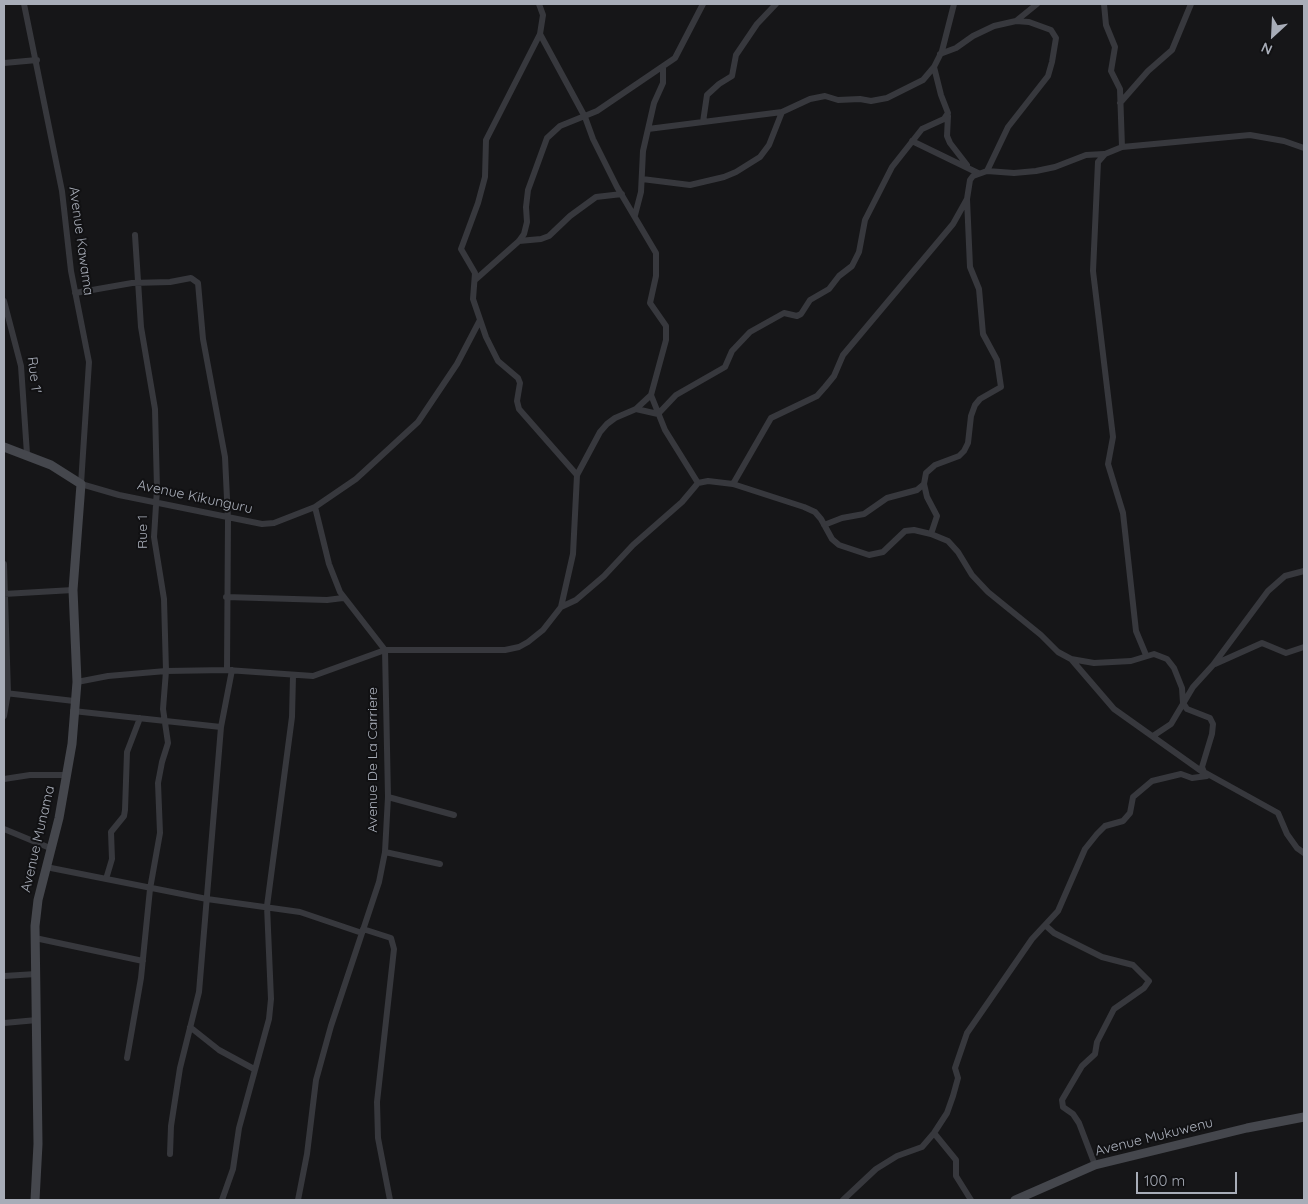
<!DOCTYPE html>
<html>
<head>
<meta charset="utf-8">
<style>
	body { margin:0 }
	#map { position:relative; width:1308px; height:1204px; overflow:hidden; background:#161618; font-family:Quicksand,sans-serif }
	canvas { display:block }
	.frame { position:absolute; inset:0; border:5px solid #a8adb8; pointer-events:none }
	.north { position:absolute; left:1248px; top:10px; width:50px; height:50px; -webkit-text-stroke:4px #111113; paint-order:stroke; rotate:205deg; font-size:14px; font-weight:700; line-height:20px; text-align:center; color:#a8adb8 }
	.north::after { content:''; display:block; margin:auto; width:18px; height:22px; background:#a8adb8; clip-path:polygon(50% 0,100% 100%,50% 72%,0 100%) }
	.scale { position:absolute; left:1136px; top:1172px; width:101px; height:22px; box-sizing:border-box; border:2px solid #a8adb8; border-top:0; padding-left:6px; font-size:15px; line-height:18px; white-space:nowrap; color:#a8adb8; -webkit-text-stroke:4px #111113; paint-order:stroke }
</style>
</head>
<body>
<div id="map">
<canvas width="1308" height="1204"></canvas>
<div class="frame"></div>
<div class="north">N</div>
<div class="scale">100 m</div>
</div>
<script>
const ctx = document.querySelector('canvas').getContext('2d');
ctx.lineJoin = 'round';
const shape = rows => new Path2D(rows.map(r => 'M' + r).join(''));
function stroke(path, color, width, dash) { ctx.strokeStyle = color; ctx.lineWidth = width; ctx.lineCap = dash ? 'butt' : 'round'; ctx.setLineDash(dash || []); ctx.stroke(path); }
function write(font, color, halo, rows, align = 'center') {
  ctx.font = font + ' Quicksand,sans-serif'; ctx.lineWidth = 4; ctx.setLineDash([]); ctx.textBaseline = 'middle'; ctx.strokeStyle = halo; ctx.fillStyle = color; for (const [text, x, y, turn = 0] of rows) {
    ctx.save(); ctx.translate(x, y); ctx.rotate((+turn || 0) * Math.PI / 180); ctx.textAlign = isNaN(turn) ? turn : align; if (halo) ctx.strokeText(text, 0, 0); ctx.fillText(text, 0, 0); ctx.restore();
  }
}
const street = shape([
	[24,4,62,191,71,271,89,362,81,484,119,495,262,524,274,523,315,507,356,479,418,422,457,364,480,320],
	[1104,4,1106,25,1115,47,1111,71,1120,89,1122,147,1105,154,1098,162,1093,271,1113,437,1108,464,1123,513,1136,631,1146,655],
	[540,34,585,117,593,139,617,187,656,253,656,276,650,303,666,326,666,340,651,395,636,409,615,418,607,424,600,432,577,475],
	[940,54,956,48,973,36,994,26,1016,21,1037,4],
	[4,63,37,60],
	[1120,103,1148,71,1172,50,1191,4],
	[948,116,947,136,950,143,967,165],
	[703,122,707,95,719,84,732,76,736,55,757,24,776,4],
	[648,129,782,112,810,99,825,96,838,100,860,99,871,101,887,98,923,80,934,67],
	[912,141,978,173],
	[1122,147,1250,135,1284,141,1304,148],
	[987,171,1008,127,1048,76,1052,62,1056,38,1051,30,1029,22,1016,21],
	[642,179,690,185,724,177,736,172,760,157,769,145,782,112],
	[635,215,641,192,643,151,654,103,663,83,663,68],
	[519,241,541,239,549,236,570,216,596,197,622,194],
	[475,280,519,241,524,234,527,222,526,207,528,190,547,138,560,126,597,111,675,58,703,4],
	[75,293,132,283,170,282,191,278,198,283,203,339,225,457,228,519,227,670],
	[4,301,21,366,27,454],
	[651,395,665,430,698,483],
	[636,409,658,414,676,395,725,367,732,351,750,332,784,313,797,316,801,314,810,300,829,289,839,276,852,266,859,252,865,220,892,167,922,129,944,119,948,113,941,95,934,67,942,51,954,4],
	[733,484,771,418,817,396,825,387,834,376,843,355,953,224,967,199,970,180,973,176,987,171,1014,173,1036,171,1055,167,1086,155,1104,154],
	[824,525,842,518,864,514,887,498,917,490,924,484],
	[931,534,937,516,927,497,924,484,926,473,935,465,959,456,964,451,968,443,971,416,975,405,980,399,1001,387,997,360,983,334,979,289,970,267,967,199],
	[4,564,8,693,4,716],
	[4,594,73,590],
	[226,597,327,600,343,598],
	[561,607,576,600,604,576,633,545,682,502,698,483,708,481,733,484,804,507,815,512,821,519,832,539,839,545,869,555,883,552,905,531,914,530,931,534,948,541,958,552,972,575,988,592,1041,635,1058,652,1071,659,1094,663,1131,661,1154,654,1167,659,1174,668,1182,688,1183,703,1187,709,1210,718,1213,724,1212,734,1202,767,1204,772,1278,813,1287,834,1297,848,1304,853],
	[1071,659,1114,709,1204,773],
	[1215,664,1262,643,1286,653,1304,647],
	[77,682,108,676,166,671,227,670,313,676,385,650,505,650,519,647,528,642,543,630,561,607,573,554,577,475,519,409,517,401,520,383,518,378,498,361,486,337,473,299,475,273,461,249,478,203,485,177,486,140,540,34,543,15,539,4],
	[5,693,74,701],
	[73,711,221,727],
	[1153,736,1171,724,1193,687,1213,665,1268,591,1285,576,1304,571],
	[4,779,30,775,66,775],
	[388,797,454,815],
	[4,829,50,848],
	[385,852,440,864],
	[46,867,207,899,300,912,362,933],
	[106,879,112,859,111,832,124,816,125,810,127,752,140,718],
	[1045,925,1054,933,1102,957,1133,965,1149,981,1144,988,1114,1009,1097,1042,1095,1054,1082,1066,1062,1100,1063,1107,1073,1114,1079,1123,1095,1165],
	[363,929,391,938,394,949,377,1102,378,1138,390,1200],
	[35,938,143,961],
	[4,976,36,974],
	[4,1023,37,1020],
	[190,1027,219,1050,254,1069],
	[127,1058,141,978,150,889,160,833,158,783,162,762,168,743,163,709,166,671,164,599,154,537,157,489,155,409,141,327,135,235],
	[934,1133,956,1160,956,1176,971,1200],
	[170,1154,171,1126,180,1068,199,992,221,727,232,670],
	[222,1200,233,1169,239,1128,269,1019,271,999,267,906,292,717,293,676],
	[298,1200,307,1154,316,1080,331,1026,379,882,385,852,388,797,385,650,340,592,329,564,315,507],
	[843,1200,876,1169,897,1156,922,1147,934,1133,947,1113,953,1096,958,1078,955,1068,967,1033,1032,939,1058,911,1085,849,1097,834,1105,826,1123,821,1130,813,1133,797,1152,781,1181,774,1192,778,1207,776]
]);
const secondary = shape([
	[4,447,51,465,81,484,73,590,77,682,72,744,59,818,38,900,35,926,38,1144,35,1200],
	[1015,1200,1095,1165,1247,1128,1304,1117]
]);
const streetNames = [
	["Avenue Kawama",81,241,82],
	["Rue 1'",34,375,83],
	["Avenue Kikunguru",195,497,12],
	["Rue 1",143,532,-90],
	["Avenue De La Carriere",373,760,-90],
	["Avenue Munama",38,839,-77],
	["Avenue Mukuwenu",1154,1137,-14]
];
stroke(street, '#37383d', 6);
stroke(secondary, '#45474d', 9);
write('14px', '#a8adb8', '#111113', streetNames);
</script>
</body>
</html>
